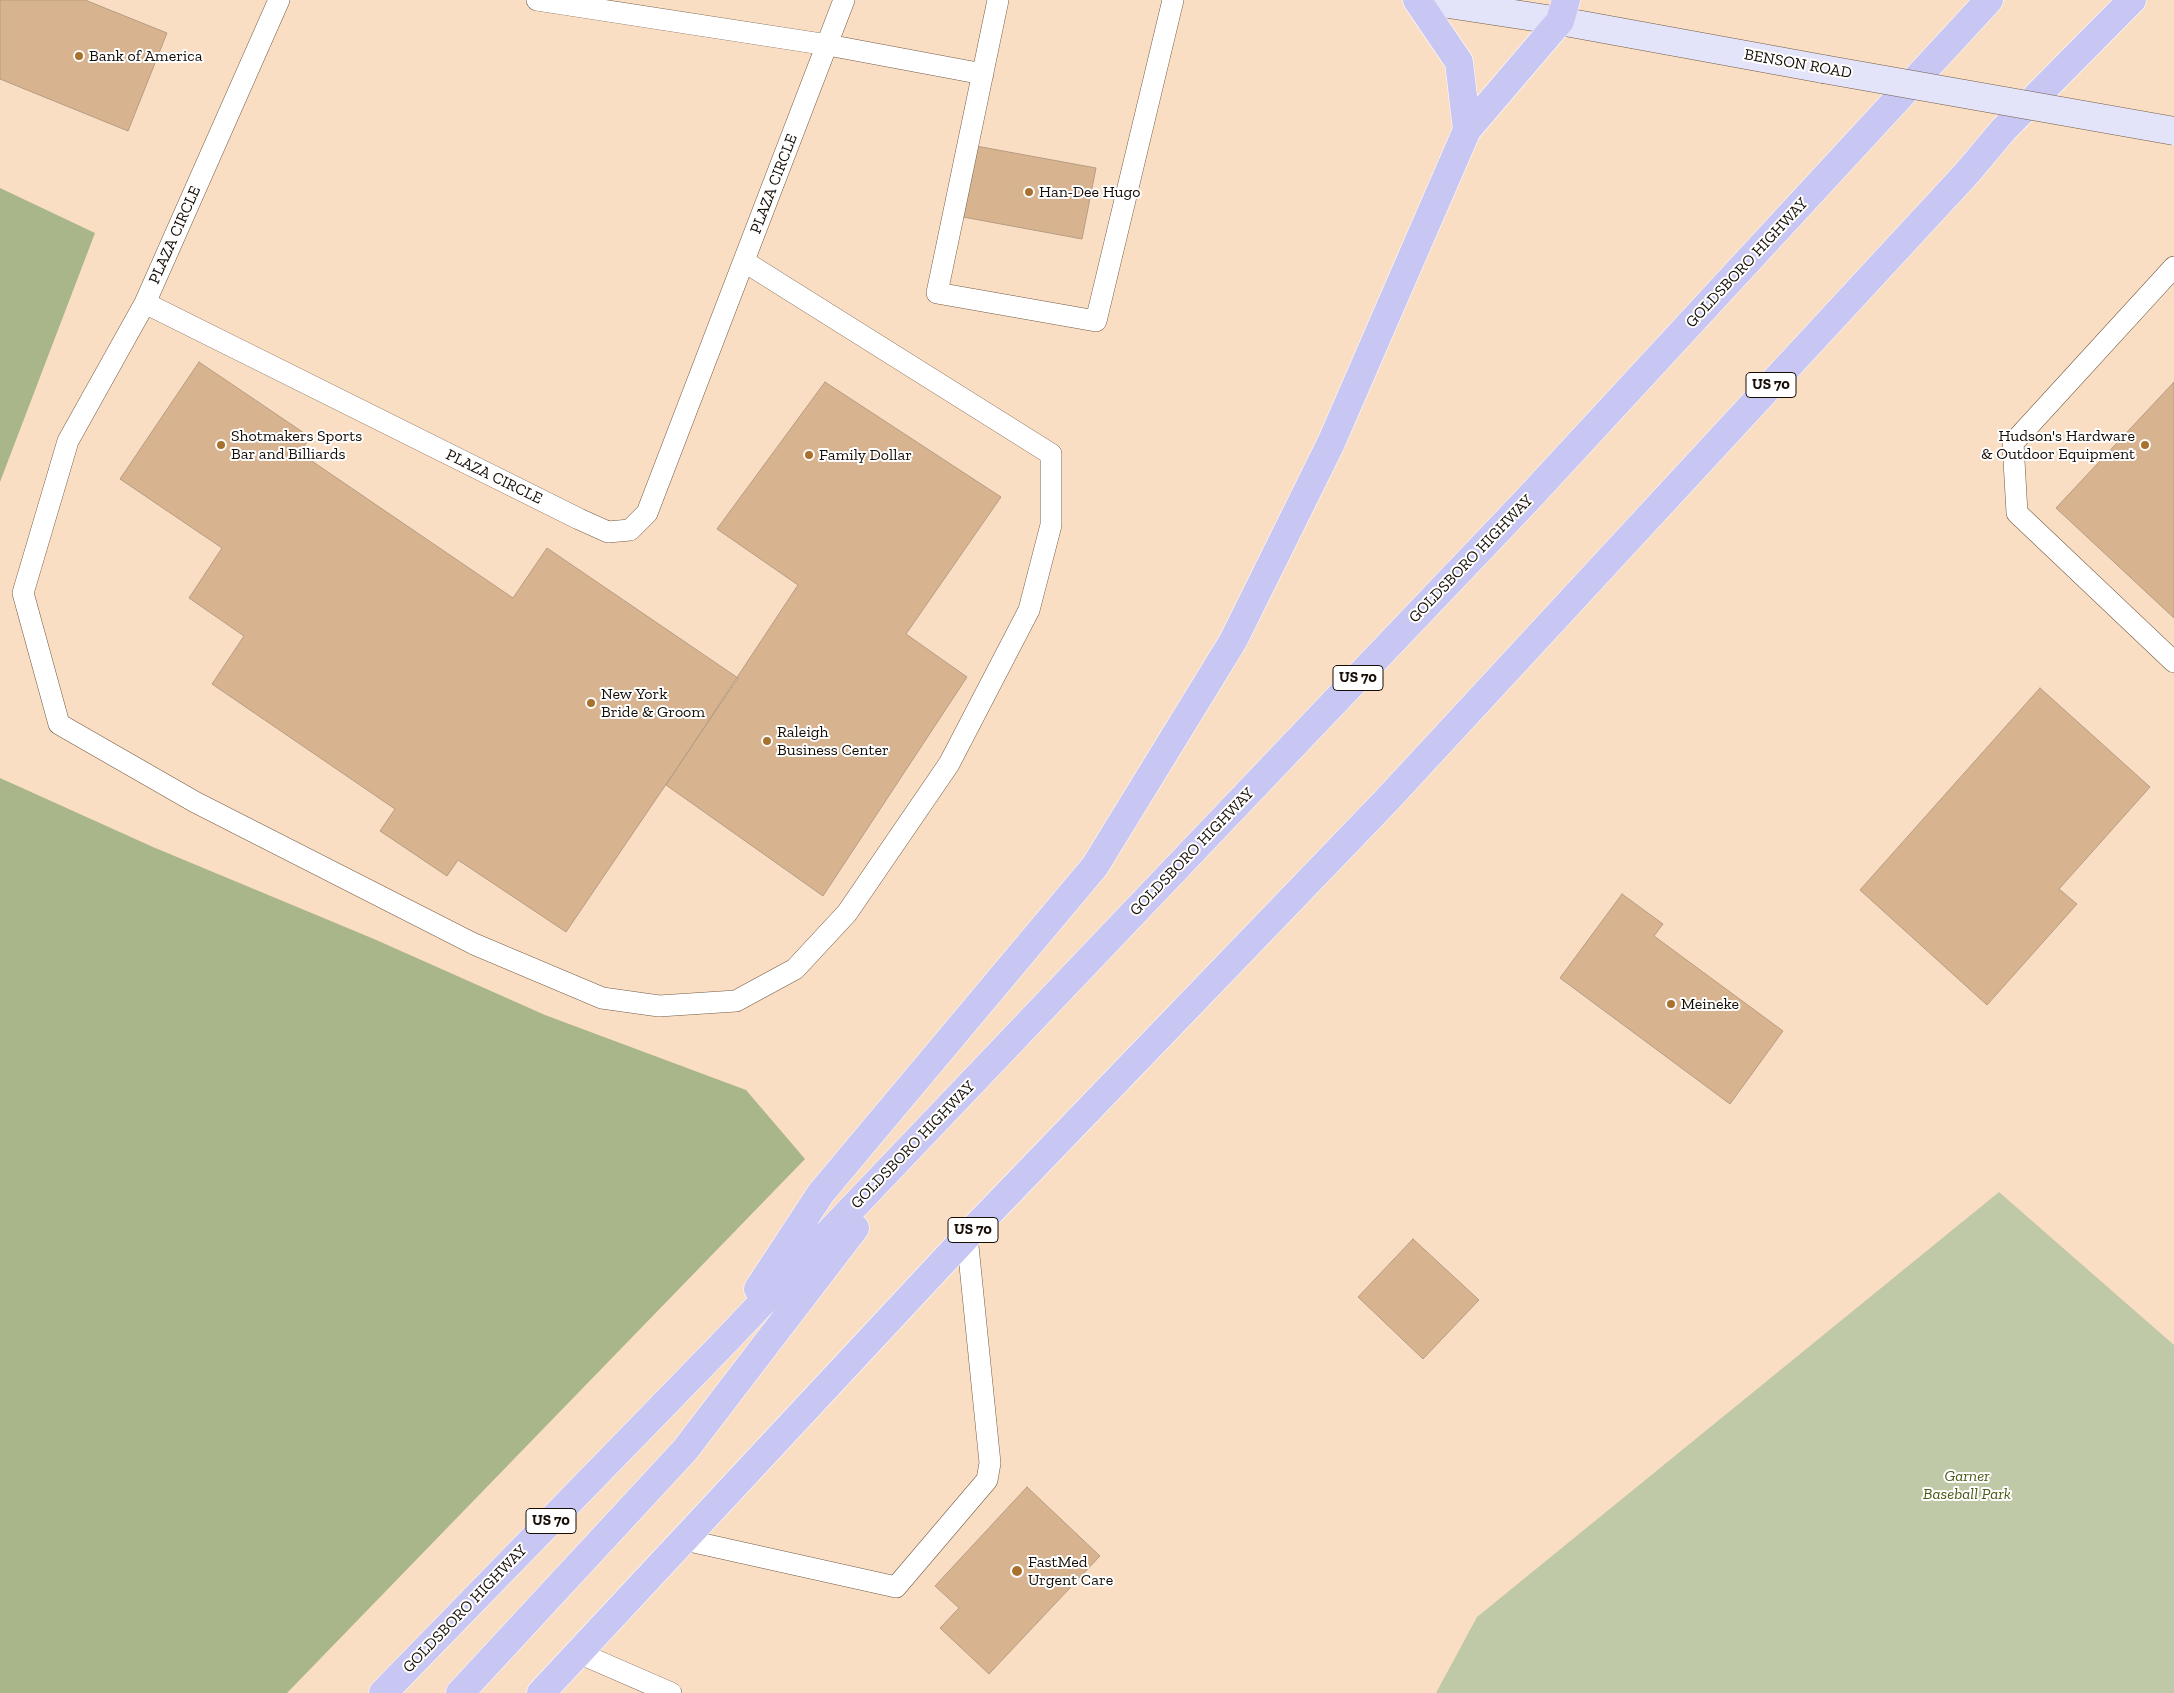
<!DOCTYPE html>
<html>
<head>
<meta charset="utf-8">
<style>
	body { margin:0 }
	canvas { display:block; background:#fadec4 }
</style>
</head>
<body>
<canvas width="2174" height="1693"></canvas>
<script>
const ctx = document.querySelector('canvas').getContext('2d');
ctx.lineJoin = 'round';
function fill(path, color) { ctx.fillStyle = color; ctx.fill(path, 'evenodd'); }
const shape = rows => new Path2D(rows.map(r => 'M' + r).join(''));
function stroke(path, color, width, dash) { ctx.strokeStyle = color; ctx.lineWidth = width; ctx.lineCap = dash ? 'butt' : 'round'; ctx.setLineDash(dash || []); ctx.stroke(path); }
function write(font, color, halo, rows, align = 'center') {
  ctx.font = font + ' "Zilla Slab",serif'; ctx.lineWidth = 4; ctx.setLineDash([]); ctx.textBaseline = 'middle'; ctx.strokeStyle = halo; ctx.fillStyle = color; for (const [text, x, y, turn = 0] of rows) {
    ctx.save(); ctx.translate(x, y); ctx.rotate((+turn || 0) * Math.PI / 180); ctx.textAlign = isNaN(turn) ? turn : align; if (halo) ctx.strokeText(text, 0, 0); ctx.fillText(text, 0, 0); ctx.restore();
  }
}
const green = shape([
	[1999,1192,2174,1345,2174,1693,1436,1693,1477,1617]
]);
const forest = shape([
	[0,188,95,233,0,482],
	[0,778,153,847,374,939,545,1015,746,1090,805,1159,287,1693,0,1693]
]);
const building = shape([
	[0,0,85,0,167,33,128,131,0,79,0,0],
	[976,146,1096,168,1082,239,963,217,976,146],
	[199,362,310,437,300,453,513,598,547,548,738,678,566,932,458,860,447,876,380,831,395,809,212,684,244,636,189,598,222,548,120,479,199,362],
	[825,382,1001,497,906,634,967,677,823,896,666,785,798,585,717,529,825,382],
	[2174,382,2174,618,2056,508,2174,382],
	[2040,688,2150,787,2059,889,2077,904,1987,1005,1860,890,2040,688],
	[1622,894,1663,924,1654,936,1783,1031,1730,1104,1560,978,1622,894],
	[1413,1239,1479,1300,1423,1359,1358,1297,1413,1239],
	[1027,1487,1100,1556,989,1674,940,1628,959,1608,935,1586,1027,1487]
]);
const lane = shape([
	[279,0,145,303,579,519,608,532,630,530,647,513,844,0],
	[537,0,828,45,983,74],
	[998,0,937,293,1096,321,1173,0],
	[2174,267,2013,443,2017,513,2174,662],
	[145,303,68,441,23,593,59,724,195,802,474,944,602,998,659,1006,736,1001,795,969,847,913,949,764,1029,610,1051,525,1051,454,745,262],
	[685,1540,896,1587,987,1480,990,1463,967,1236],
	[579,1653,671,1693]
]);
const secondary = shape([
	[1422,0,1560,21,1823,69]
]);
const primary = shape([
	[1467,130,1560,21,1566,0],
	[758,1289,821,1193,1095,866,1233,641,1331,443,1467,130,1459,62,1417,0],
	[383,1693,719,1348,1527,500,1989,0],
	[460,1693,685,1450,855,1228],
	[541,1693,967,1236,1385,802,1967,173,2004,129,2132,0]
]);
const secondaryBridge = shape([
	[1823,69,2174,131]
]);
const markers = [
	[79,56,5,"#a9712e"],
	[1029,192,5,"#a9712e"],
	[221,445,5,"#a9712e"],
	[2145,445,5,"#a9712e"],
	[809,455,5,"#a9712e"],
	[591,703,5,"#a9712e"],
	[767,741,5,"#a9712e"],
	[1671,1004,5,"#a9712e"],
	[1017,1571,6,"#a9712e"]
];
const shields = [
	[1771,385,50],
	[1358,678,50],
	[973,1230,50],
	[551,1521,50]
];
const shieldNames = [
	["US 70",1771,385],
	["US 70",1358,678],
	["US 70",973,1230],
	["US 70",551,1521]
];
const poiNames = [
	["Bank of America",89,56],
	["Han-Dee Hugo",1039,192],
	["Shotmakers Sports",231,436],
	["Bar and Billiards",231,454],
	["Hudson's Hardware",2135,436,"right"],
	["& Outdoor Equipment",2135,454,"right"],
	["Family Dollar",819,455],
	["New York",601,694],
	["Bride & Groom",601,712],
	["Raleigh",777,732],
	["Business Center",777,750],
	["Meineke",1681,1004],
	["FastMed",1028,1562],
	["Urgent Care",1028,1580]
];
const streetNames = [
	["BENSON ROAD",1798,64,10],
	["PLAZA CIRCLE",774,184,-69],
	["PLAZA CIRCLE",175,235,-66],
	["GOLDSBORO HIGHWAY",1747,263,-47],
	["PLAZA CIRCLE",494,477,26],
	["GOLDSBORO HIGHWAY",1471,559,-46],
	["GOLDSBORO HIGHWAY",1192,852,-46],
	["GOLDSBORO HIGHWAY",913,1145,-46],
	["GOLDSBORO HIGHWAY",465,1609,-46]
];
const parkNames = [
	["Garner",1967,1476],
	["Baseball Park",1967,1494]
];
fill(green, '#bfc9a7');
fill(forest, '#a9b689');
fill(building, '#d7b38f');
stroke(building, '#b69d83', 1);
stroke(lane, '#735b44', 22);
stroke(secondary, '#735b44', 29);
stroke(primary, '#fff', 29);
stroke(lane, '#fff', 21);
stroke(secondary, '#e3e3f9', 28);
stroke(primary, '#c8c7f3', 28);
stroke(secondaryBridge, '#735b44', 29, []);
stroke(secondaryBridge, '#e3e3f9', 28);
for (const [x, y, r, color] of markers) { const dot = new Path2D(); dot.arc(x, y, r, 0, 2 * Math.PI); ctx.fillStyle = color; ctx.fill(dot); stroke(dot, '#fff', 2); }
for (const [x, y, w] of shields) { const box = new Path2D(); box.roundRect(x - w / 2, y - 12.5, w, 25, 4); ctx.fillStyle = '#fff'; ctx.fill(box); stroke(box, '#160d05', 1); }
write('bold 15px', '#160d05', null, shieldNames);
write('16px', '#160d05', '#fff', poiNames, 'left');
write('16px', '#160d05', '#fff', streetNames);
write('italic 16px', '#4a5913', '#fff', parkNames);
</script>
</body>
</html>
